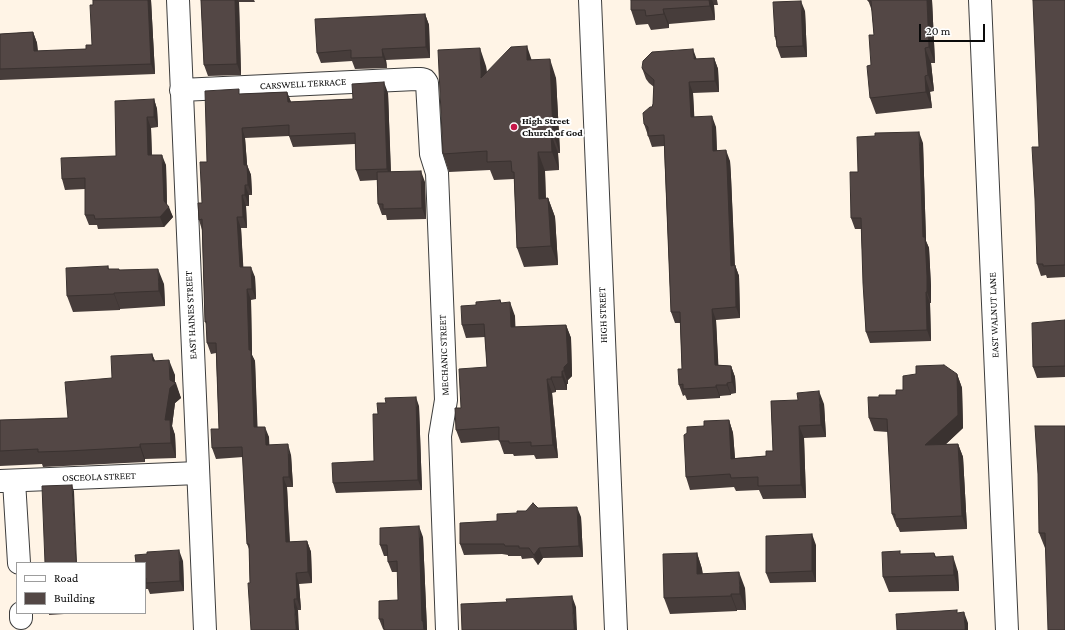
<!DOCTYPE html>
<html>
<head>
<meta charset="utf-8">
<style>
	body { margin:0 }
	#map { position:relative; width:1065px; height:630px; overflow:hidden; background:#fff4e6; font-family:"Crimson Pro",serif }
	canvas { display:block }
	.legend { position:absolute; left:16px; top:562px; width:130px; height:52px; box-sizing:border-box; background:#fff; border:1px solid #9d9d9d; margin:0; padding:5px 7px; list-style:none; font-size:12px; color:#0a0a0a }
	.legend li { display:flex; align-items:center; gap:8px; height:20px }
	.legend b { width:20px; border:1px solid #9d9d9d }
	.scale { position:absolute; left:919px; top:24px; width:66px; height:18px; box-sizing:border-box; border:2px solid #0a0a0a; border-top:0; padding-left:5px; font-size:12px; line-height:14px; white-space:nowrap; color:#0a0a0a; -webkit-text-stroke:3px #fff; paint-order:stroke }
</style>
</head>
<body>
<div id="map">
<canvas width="1065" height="630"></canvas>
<ul class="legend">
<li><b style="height:5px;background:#fff"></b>Road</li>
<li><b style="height:11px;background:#534745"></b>Building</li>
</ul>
<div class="scale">20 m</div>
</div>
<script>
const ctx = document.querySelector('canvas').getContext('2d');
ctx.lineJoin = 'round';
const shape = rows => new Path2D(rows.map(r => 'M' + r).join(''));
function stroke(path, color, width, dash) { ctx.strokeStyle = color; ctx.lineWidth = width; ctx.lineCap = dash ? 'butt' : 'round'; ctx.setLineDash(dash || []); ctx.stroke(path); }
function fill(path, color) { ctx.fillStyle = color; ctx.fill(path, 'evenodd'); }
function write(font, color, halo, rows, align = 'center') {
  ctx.font = font + ' "Crimson Pro",serif'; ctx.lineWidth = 4; ctx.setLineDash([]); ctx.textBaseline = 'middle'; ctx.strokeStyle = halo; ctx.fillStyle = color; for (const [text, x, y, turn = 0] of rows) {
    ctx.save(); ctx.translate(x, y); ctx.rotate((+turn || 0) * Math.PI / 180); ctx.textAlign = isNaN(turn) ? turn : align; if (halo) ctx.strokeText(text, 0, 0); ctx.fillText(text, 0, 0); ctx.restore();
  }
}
const minor = shape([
	[178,0,205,630],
	[590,0,616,630],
	[980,0,1007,630],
	[181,90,416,79,421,79,425,80,427,83,431,154,437,173,446,400,440,436,447,630],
	[0,481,198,473],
	[14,481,19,563],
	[21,613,21,618]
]);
const wall = shape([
	[93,0,151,0,155,74,0,80,0,34,33,32,37,43,38,51,86,49,92,45],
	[201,0,254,0,255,2,239,2,241,75,208,76,204,65],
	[631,0,717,0,718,5,714,5,715,20,669,24,669,28,651,30,648,24,636,25,631,10],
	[868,0,932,0,935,63,931,63,934,91,930,92,932,108,876,114,870,98,871,65,874,35,872,11],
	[1065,0,1065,277,1047,278,1046,275,1041,276,1037,264,1039,147],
	[805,11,807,57,781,58,777,47,776,41,775,37],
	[425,14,429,25,430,58,386,60,387,68,355,69,352,61,321,63,317,53],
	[714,58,718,69,719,92,693,93,694,117,716,127,717,150,730,161,731,177,735,265,739,276,740,318,716,320,718,365,731,366,735,377,736,393,731,394,731,395,720,396,720,398,687,400,685,395,683,396,679,385,682,369,680,323,675,323,671,312,664,146,652,147,644,124,653,104,654,87,649,83,646,79,642,68,696,59],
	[532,60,556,78,560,153,558,153,559,170,545,171,546,198,548,198,555,217,558,265,524,267,517,248,514,179,494,180,490,170,449,172,443,154,486,66,487,72],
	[287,92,291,102,353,99,388,93,391,172,425,182,426,219,387,220,386,215,382,215,378,204,377,180,360,181,356,170,355,144,293,147,289,136,245,138,247,165,251,175,252,195,249,195,249,206,246,206,247,228,241,228,243,267,255,277,256,299,251,300,252,355,255,361,257,427,269,437,269,445,291,455,293,487,287,487,290,542,307,541,311,552,312,583,299,584,301,610,298,610,250,583,249,549,247,544,243,457,216,459,212,448,219,429,216,353,211,354,207,343,207,325,205,322,202,230,199,220,202,203,207,162,240,94],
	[154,99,157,109,158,127,151,128,152,155,166,165,167,205,173,217,164,227,98,229,97,225,89,225,85,215,85,189,65,190,62,179,116,156],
	[923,143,926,241,929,248,931,287,931,303,930,303,931,341,870,343,866,332,861,229,855,229,851,218],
	[108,266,109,269,119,269,119,270,164,284,165,306,120,309,120,310,73,312,67,296],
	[500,300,501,303,515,316,515,327,566,325,571,338,572,376,568,380,568,384,567,384,567,390,556,390,556,392,552,393,558,458,536,459,534,455,514,456,513,454,504,454,499,440,461,443,456,430,461,408,487,367,485,337,466,338,462,325,476,305],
	[1065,320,1065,377,1037,378,1033,367],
	[152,354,155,361,175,375,175,383,181,398,175,403,172,426,175,435,176,458,145,459,145,462,43,467,42,464,0,466,0,420,68,418,112,378],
	[957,374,962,388,963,428,946,444,958,444,963,457,967,529,900,532,898,527,897,527,892,514,888,432,874,431,869,418,879,397,896,395,903,390],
	[771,401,824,404,826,437,804,438,806,498,763,499,759,490,736,491,734,487,690,490,686,477,704,426,729,420,733,433,735,458,766,456,773,451],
	[419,406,422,490,336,493,333,483,374,461,378,414],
	[1065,426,1046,547,1045,548,1039,533],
	[538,508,581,517,583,557,543,558,538,565,533,558,522,559,521,556,508,556,508,555,502,554,464,555,460,544,497,521,517,513],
	[423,537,427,630,384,630,384,629,383,629,379,619,398,600,398,572,392,572,388,562,388,556,384,556,380,545],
	[816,545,816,582,770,583,766,573],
	[697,553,702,569,703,574,745,588,746,610,737,610,737,611,670,614,664,598],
	[934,553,936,557,958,572,959,591,889,592,883,577,901,554],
	[183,561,184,591,150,594,148,589,145,589,145,563],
	[49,613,79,613,49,615]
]);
const shadedWall = shape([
	[148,0,151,0,155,74,151,64],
	[235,0,238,0,239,2,241,75,237,64],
	[709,0,712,0,714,5,715,20,710,6],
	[927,0,932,0,935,63,929,47],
	[801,1,805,11,807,57,803,46],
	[663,9,669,24,669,28,664,14],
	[425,14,429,25,430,58,426,47],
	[33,32,37,43,38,62,34,51],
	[527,46,533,64,527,60],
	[480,48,486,66,488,97,481,78],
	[925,48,931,63,934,91,928,75],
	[382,49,386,60,387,68,383,57],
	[693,49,697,60,694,59],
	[714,58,718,69,719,92,715,81],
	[550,59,556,78,560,153,553,134],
	[925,76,930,92,932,108,926,92],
	[384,82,388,93,391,179,387,169],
	[689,82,693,93,695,128,691,117],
	[287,92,291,102,288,102],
	[154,99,157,109,158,127,154,117],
	[712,116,716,127,717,161,713,151],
	[147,117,151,128,152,166,148,155],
	[242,128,245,138,248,176,244,165],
	[919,132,923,143,926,241,929,248,931,287,931,303,927,292,923,237],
	[551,134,558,153,559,170,552,152],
	[726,150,730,161,731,177,735,276,731,266],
	[538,152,545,171,546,217,539,199],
	[162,155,166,165,167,208,169,207,173,217,164,227,160,217,164,201],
	[247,165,251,175,252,195,248,185],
	[421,171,425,182,426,219,422,208],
	[245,185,249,195,249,206,245,195],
	[242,195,246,206,247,228,243,217],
	[548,198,555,217,558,265,551,246],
	[237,217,241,228,244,278,240,267],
	[735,265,739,276,740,318,736,307],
	[251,267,255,277,256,299,252,289],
	[158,269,164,284,165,306,159,291],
	[247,289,251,300,252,355,255,361,258,438,254,427,249,350],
	[926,292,930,303,931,341,927,330],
	[114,293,120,309,120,310,114,294],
	[510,302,515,316,516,340,511,327],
	[712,309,716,320,719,376,715,365],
	[566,325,571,338,572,376,568,380,568,384,564,371],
	[152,354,158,368,153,361],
	[169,360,175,375,175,384,176,383,181,398,175,403,172,426,175,435,176,458,171,443,165,420,170,380],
	[731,366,735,377,736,393,732,382],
	[562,371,567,384,567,390,562,377],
	[957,374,962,388,963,428,930,459,925,445],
	[551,377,556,390,556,392,551,379],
	[547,379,552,393,558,458,553,445],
	[727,383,731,394,731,395,727,385],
	[716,385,720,396,720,398,716,387],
	[819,391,824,404,826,437,821,425],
	[416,397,419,406,422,490,418,480],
	[729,420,733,433,736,472,731,459],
	[799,426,804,438,806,498,801,485],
	[265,427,269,437,270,456,266,445],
	[140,444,145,459,145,462,140,447],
	[288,444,291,455,293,487,289,477],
	[958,444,963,457,967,529,962,516],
	[283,477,287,487,290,553,286,542],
	[72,485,74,491,77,563,76,563],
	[577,507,581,517,583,557,579,546],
	[419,526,423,537,427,630,424,630,422,621],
	[812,534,816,545,816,582,812,571],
	[307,541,311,552,312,583,308,572],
	[539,548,543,558,538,565,534,555],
	[179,550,183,561,184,591,180,581],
	[697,553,702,569,703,590,697,574],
	[953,556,958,572,959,591,954,575],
	[739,572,745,588,746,610,740,594],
	[296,573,299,584,301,610,297,599],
	[731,594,737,610,737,611,731,596],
	[572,596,576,607,577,630,574,630],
	[294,599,298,610,299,630,296,630],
	[964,612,968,623,968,630,965,630]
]);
const building = shape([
	[93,0,148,0,151,64,0,69,0,34,33,32,34,51,86,49,86,45,92,45,90,5,93,5,93,0],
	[201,0,235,0,237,64,204,65,201,0],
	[631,0,709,0,710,6,663,9,664,14,646,16,645,10,631,10,631,0],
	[868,0,927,0,929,47,925,48,928,75,925,76,926,92,870,98,867,66,871,65,869,35,874,35,871,1,868,1,868,0],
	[1033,0,1065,0,1065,265,1043,266,1043,264,1037,264,1035,199,1032,147,1039,147,1033,0],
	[801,1,803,46,777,47,776,36,775,37,773,2,801,1],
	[425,14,426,47,382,49,383,57,351,58,351,50,317,53,315,19,425,14],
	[527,46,527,60,550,59,553,134,551,134,552,152,538,152,539,199,548,198,551,246,517,248,514,172,512,172,511,161,487,162,487,151,443,154,438,50,480,48,481,78,511,47,527,46],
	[693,49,694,59,714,58,715,81,689,82,691,117,712,116,713,151,726,150,727,166,731,266,735,265,736,307,712,309,715,365,731,366,732,382,727,383,727,385,716,385,716,387,683,389,683,384,679,385,678,369,682,369,680,312,671,312,664,135,648,136,648,127,644,124,643,113,650,107,652,107,653,104,654,80,645,72,642,68,643,61,652,52,693,49],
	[384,82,387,169,356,170,355,133,289,136,289,125,242,128,244,165,247,165,248,185,245,185,245,195,242,195,243,217,237,217,240,267,251,267,252,289,247,289,249,350,251,350,254,427,265,427,266,445,288,444,289,477,283,477,286,542,307,541,308,572,296,573,297,599,294,599,296,630,251,630,248,583,250,583,249,544,247,544,242,447,212,448,211,429,219,429,216,343,207,343,206,321,205,322,202,219,199,220,198,203,202,203,200,162,207,162,205,91,239,89,239,94,287,92,288,102,353,99,352,84,384,82],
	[154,99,154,117,147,117,148,155,162,155,164,201,169,207,160,217,95,219,94,215,85,215,85,178,62,179,61,158,116,156,115,101,154,99],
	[919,132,923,237,925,237,927,276,927,292,926,292,927,330,866,332,863,283,861,218,851,218,850,172,858,172,857,137,875,136,875,133,919,132],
	[421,171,422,208,383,209,383,204,378,204,377,172,421,171],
	[108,266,108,269,119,269,119,270,158,269,159,291,114,293,114,294,67,296,66,268,108,266],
	[500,300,501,303,510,302,511,327,566,325,568,363,564,367,564,371,562,371,562,377,551,377,551,379,547,379,553,445,531,446,531,442,509,443,509,441,499,441,499,427,456,430,455,408,461,408,459,369,487,367,484,324,462,325,461,306,476,305,476,302,500,300],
	[1065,320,1065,366,1033,367,1032,323,1065,320],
	[152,354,153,361,169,360,170,380,176,383,170,388,165,420,170,420,171,443,140,444,140,447,68,451,38,452,38,449,0,451,0,420,68,418,65,382,112,378,111,356,152,354],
	[944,365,957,374,958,415,925,445,958,444,962,516,895,519,895,514,892,514,887,419,869,418,868,397,879,397,879,395,896,395,896,390,903,390,903,376,916,374,916,366,944,365],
	[819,391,821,425,799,426,801,485,758,486,758,477,731,478,730,474,686,477,684,435,687,433,687,427,704,426,704,421,729,420,731,459,766,456,766,451,773,451,771,401,798,400,797,393,819,391],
	[416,397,418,480,333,483,332,463,374,461,373,414,378,414,377,403,386,403,385,398,416,397],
	[1035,426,1065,426,1065,630,1048,630,1045,533,1039,533,1038,474,1035,426],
	[72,485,76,563,45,563,42,486,72,485],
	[533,503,538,508,577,507,579,546,539,548,534,555,529,548,519,548,519,546,505,546,504,544,460,544,460,523,497,521,497,514,517,513,517,511,526,511,533,503],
	[419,526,422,621,423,621,424,630,384,630,383,619,379,619,379,601,398,600,397,561,388,562,387,545,380,545,380,528,419,526],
	[812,534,812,571,766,573,766,536,812,534],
	[179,550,180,581,146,583,146,578,145,578,145,563,136,563,135,555,147,554,147,552,179,550],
	[900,551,900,554,934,553,935,557,953,556,954,575,883,577,882,552,900,551],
	[697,553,697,574,739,572,740,594,731,594,731,596,664,598,663,554,697,553],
	[572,596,574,630,462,630,461,604,507,602,506,599,572,596],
	[957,610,957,613,964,612,965,630,897,630,896,614,957,610]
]);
const markers = [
	[514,127,4,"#c61648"]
];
const streetNames = [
	["CARSWELL TERRACE",303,84,-3],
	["EAST HAINES STREET",191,315,-93],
	["HIGH STREET",603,315,-92],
	["EAST WALNUT LANE",994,315,-92],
	["MECHANIC STREET",444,355,-92],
	["OSCEOLA STREET",99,477,-2]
];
const poiNames = [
	["High Street",522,121],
	["Church of God",522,133]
];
stroke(minor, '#3d3d3d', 24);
stroke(minor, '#fff', 22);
fill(wall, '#473d3b');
fill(shadedWall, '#3a3230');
fill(building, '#534745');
stroke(building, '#3a3230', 1);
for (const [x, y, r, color] of markers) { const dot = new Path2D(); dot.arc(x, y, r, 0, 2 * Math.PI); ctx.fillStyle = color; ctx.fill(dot); stroke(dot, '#fff', 1.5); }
write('10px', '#0a0a0a', '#fff', streetNames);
write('bold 10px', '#0a0a0a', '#fff', poiNames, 'left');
</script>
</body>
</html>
